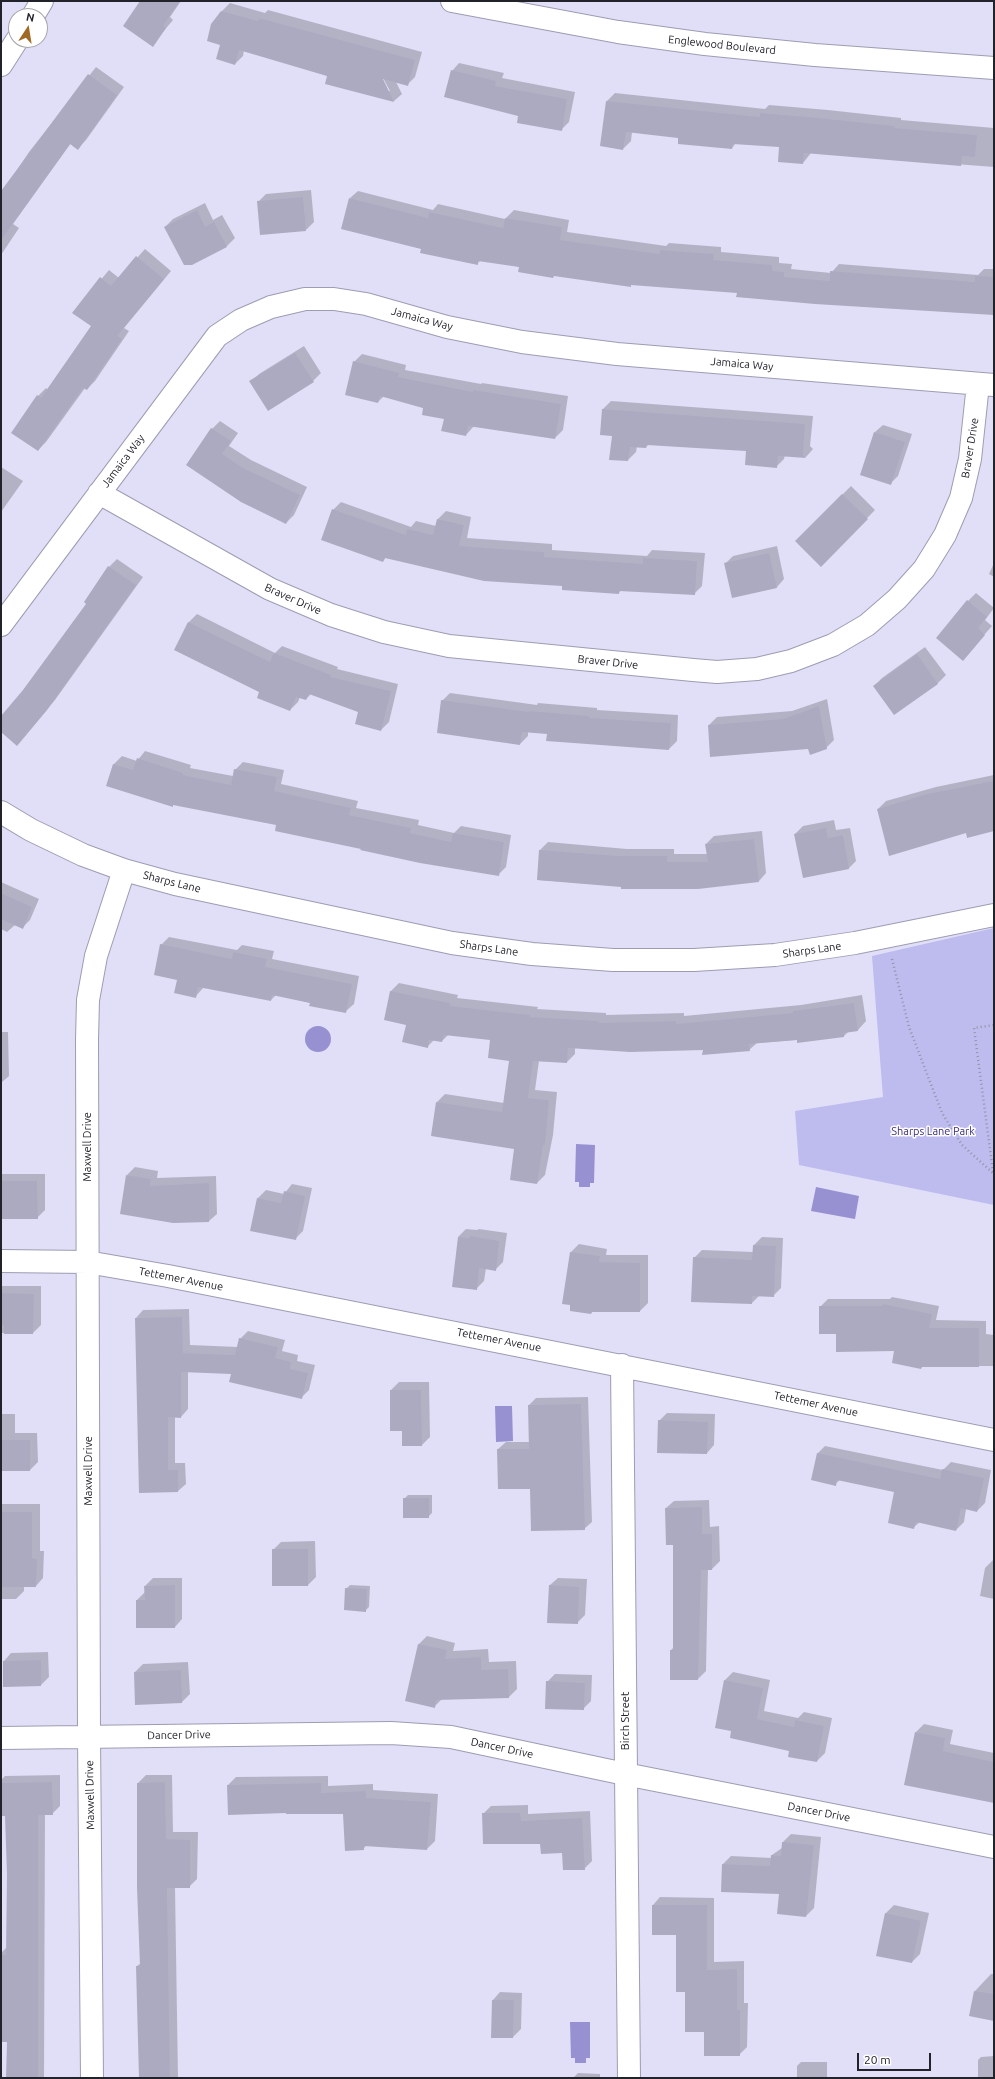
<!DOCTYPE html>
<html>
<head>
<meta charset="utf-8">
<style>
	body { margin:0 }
	#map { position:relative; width:995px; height:2079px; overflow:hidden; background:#e0dff7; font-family:Ubuntu,sans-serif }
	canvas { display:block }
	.frame { position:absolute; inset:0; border:2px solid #22222b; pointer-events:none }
	.north { position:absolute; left:8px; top:8px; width:40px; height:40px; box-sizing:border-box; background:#fff; border:1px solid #a7a7aa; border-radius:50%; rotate:12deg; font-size:11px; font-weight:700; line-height:16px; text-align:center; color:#22222b }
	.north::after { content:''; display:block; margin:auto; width:14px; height:18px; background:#a16926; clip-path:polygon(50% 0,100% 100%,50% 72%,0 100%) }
	.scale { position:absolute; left:857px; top:2053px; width:74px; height:18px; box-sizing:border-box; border:2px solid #22222b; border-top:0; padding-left:5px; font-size:12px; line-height:14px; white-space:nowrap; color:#22222b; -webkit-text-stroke:3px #fff; paint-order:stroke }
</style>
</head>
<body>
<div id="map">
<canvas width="995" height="2079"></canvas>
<div class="frame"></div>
<div class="north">N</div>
<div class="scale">20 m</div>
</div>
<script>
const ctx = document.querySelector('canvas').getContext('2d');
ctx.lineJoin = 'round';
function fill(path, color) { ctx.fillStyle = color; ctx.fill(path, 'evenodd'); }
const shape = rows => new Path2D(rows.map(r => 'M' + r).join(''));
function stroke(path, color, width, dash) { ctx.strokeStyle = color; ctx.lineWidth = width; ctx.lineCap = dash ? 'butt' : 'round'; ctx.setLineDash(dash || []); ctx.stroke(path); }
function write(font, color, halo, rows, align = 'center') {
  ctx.font = font + ' Ubuntu,sans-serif'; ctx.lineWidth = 3; ctx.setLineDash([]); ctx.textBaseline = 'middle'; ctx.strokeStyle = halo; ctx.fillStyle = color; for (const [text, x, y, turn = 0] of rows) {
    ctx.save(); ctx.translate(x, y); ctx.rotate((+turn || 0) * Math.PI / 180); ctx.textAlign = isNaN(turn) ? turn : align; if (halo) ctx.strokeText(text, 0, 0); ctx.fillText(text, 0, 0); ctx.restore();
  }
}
const green = shape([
	[994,928,994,1205,799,1165,795,1111,883,1097,872,956]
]);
const water = shape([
	'305 1039a13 13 0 1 1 26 0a13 13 0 1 1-26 0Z',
	[576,1144,595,1145,594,1183,590,1183,590,1187,579,1187,579,1182,575,1182],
	[816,1187,859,1196,855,1219,811,1211],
	[495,1406,512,1406,513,1441,496,1442],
	[570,2022,590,2022,590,2058,586,2058,586,2063,575,2063,575,2058,571,2058]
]);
const shadow = shape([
	[141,1,181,1,170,17,173,20,152,45],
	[230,3,265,13,268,10,422,52,415,77,407,85,396,82,402,94,394,101,326,83,328,76,244,50,243,56,235,64,221,44,222,11],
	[381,74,390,91,388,91,379,75],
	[459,63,504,73,502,78,575,92,569,122,561,130,452,71],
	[96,67,124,87,86,140,78,148,71,143,13,224,19,228,1,255,1,194,29,152],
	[615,93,765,109,769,105,828,110,901,118,901,120,994,128,994,167,811,153,803,163,780,146,736,143,732,148,679,137,632,132,631,141,623,149,607,101],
	[311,190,314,222,306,230,258,202,266,194],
	[358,191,433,210,438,204,505,219,514,210,569,220,567,232,666,246,669,243,721,247,721,252,779,257,779,263,792,264,791,269,831,273,839,264,978,275,984,269,994,269,994,314,738,292,632,284,630,286,481,260,477,264,422,249,350,198],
	[205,203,213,220,222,215,235,238,227,246,192,264,165,227,173,219],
	[145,249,171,271,124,328,129,331,95,381,87,389,85,388,46,442,38,450,38,396,46,388,48,390,92,326,73,313,109,270,119,278],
	[304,346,321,373,313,381,251,382,259,374],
	[362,354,406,365,405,370,481,384,482,383,568,396,563,430,555,438,474,426,466,435,445,418,424,408,384,396,378,402,354,362],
	[611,401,813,416,810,446,813,449,806,457,785,455,784,459,776,467,747,450,649,444,646,447,637,446,636,452,628,460,610,459,613,435,603,409],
	[220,421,238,433,229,446,251,460,307,487,294,515,286,523,188,464,212,429],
	[883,425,912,434,898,476,890,484,875,432],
	[1,467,23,481,1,512],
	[851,486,875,510,821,565,796,541],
	[341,502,411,527,416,521,436,526,438,519,446,511,471,517,467,538,552,544,552,550,647,556,652,550,705,553,702,586,694,594,621,590,619,593,386,557,383,561,333,510],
	[777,546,784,579,777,587,725,564,733,556],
	[117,559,143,577,55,700,24,737,1,731,1,718,24,691,87,603,109,567],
	[994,563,994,577,989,574],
	[976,593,994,608,985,620,992,626,963,659,968,601],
	[197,614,275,653,282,646,338,667,337,669,398,684,389,722,381,730,359,711,311,694,306,699,300,697,298,702,290,710,260,692,175,650,189,622],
	[925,647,946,675,938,683,895,714,874,686,882,678],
	[450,693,537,705,538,703,597,708,597,710,678,715,677,741,669,749,528,731,528,736,520,744,442,701],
	[827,699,834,740,826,748,808,748,709,725,717,717,792,711],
	[145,751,191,765,190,768,233,776,235,770,243,762,284,770,281,784,358,801,356,808,419,820,418,825,454,833,461,826,511,835,506,867,498,875,277,824,174,804,172,806,107,785,114,764,122,756,137,761],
	[994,775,994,830,967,832,878,809,886,801,936,787],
	[834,820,836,830,850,828,856,861,848,869,795,834,803,826],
	[762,831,766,873,759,881,622,886,538,880,540,850,548,842,627,849,674,849,674,854,708,854,706,844,714,836],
	[1,882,39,899,30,920,22,928,15,925,7,932,1,929],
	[169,937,237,950,242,945,274,951,272,959,359,976,354,1004,346,1011,276,995,271,1000,204,987,195,997,179,979,161,945],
	[399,983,458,995,457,998,538,1007,537,1009,606,1013,606,1015,684,1013,684,1016,801,1005,862,995,866,1021,858,1030,849,1031,844,1036,757,1043,749,1050,575,1048,575,1054,567,1062,539,1061,535,1090,557,1092,553,1135,545,1175,537,1183,515,1148,437,1102,445,1094,504,1103,510,1060,491,1039,449,1034,442,1041,434,1040,427,1047,407,1024,385,1019,391,991],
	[1,1032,8,1032,9,1076,1,1083],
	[135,1167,158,1171,157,1178,216,1176,217,1214,209,1221,127,1175],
	[1,1174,45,1174,45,1210,37,1218,1,1218],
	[292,1184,312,1188,303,1231,295,1239,251,1230,258,1198,266,1190,284,1194],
	[466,1229,477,1230,479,1229,507,1233,503,1262,495,1270,486,1268,484,1281,476,1289,458,1237],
	[762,1237,783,1238,781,1288,773,1296,760,1295,752,1303,694,1258,702,1250,753,1252,754,1245],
	[579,1244,607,1249,606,1255,648,1255,648,1303,640,1311,593,1311,591,1313,571,1252],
	[1,1286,41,1286,41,1325,33,1333,1,1333],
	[892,1297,939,1306,936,1320,986,1321,986,1334,994,1335,994,1366,923,1366,896,1350,837,1333,820,1307,828,1299,890,1299],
	[189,1309,190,1345,238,1347,240,1339,248,1331,285,1340,282,1351,298,1355,297,1361,315,1365,309,1390,301,1398,232,1373,188,1371,188,1409,181,1417,175,1417,175,1463,185,1463,186,1484,178,1491,140,1492,136,1318,143,1310],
	[399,1382,429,1382,430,1437,422,1445,403,1430,391,1390],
	[588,1397,592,1522,584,1529,531,1488,498,1449,506,1442,529,1442,529,1405,536,1398],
	[667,1413,715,1414,714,1445,707,1453,659,1421],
	[1,1414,15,1414,15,1433,37,1433,38,1462,30,1470,1,1470],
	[825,1446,943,1470,951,1462,991,1470,985,1503,977,1511,966,1509,964,1522,956,1530,920,1522,914,1527,896,1491,840,1480,835,1484,817,1454],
	[408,1495,432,1495,432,1513,428,1517,404,1499],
	[709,1500,710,1527,719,1526,720,1561,712,1569,708,1569,706,1671,698,1679,671,1650,674,1647,674,1544,666,1508,674,1501],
	[1,1504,40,1504,40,1551,44,1551,43,1578,36,1586,24,1586,24,1591,16,1599,1,1599],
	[315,1541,316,1577,308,1585,273,1550,281,1542],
	[993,1560,994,1561,994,1599,980,1596,985,1568],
	[153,1578,182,1578,182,1619,175,1627,137,1600,145,1592,145,1586],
	[558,1578,587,1579,585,1615,577,1623,550,1585],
	[350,1585,370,1586,369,1607,365,1611,346,1589],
	[427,1636,455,1643,453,1651,488,1649,489,1662,516,1661,517,1689,509,1697,442,1699,434,1707,419,1644],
	[48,1652,49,1677,41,1685,4,1661,11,1653],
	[188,1662,190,1694,182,1702,135,1672,143,1664],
	[733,1672,770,1680,764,1711,798,1718,804,1712,832,1718,825,1753,817,1761,732,1730,725,1680],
	[555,1674,592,1675,591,1701,583,1709,547,1682],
	[924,1724,953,1730,950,1744,994,1753,994,1802,916,1732],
	[60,1775,60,1806,52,1814,45,1814,44,2078,7,2078,8,2041,1,2041,1,1953,7,1947,8,1874,6,1815,1,1815,1,1780,5,1776],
	[146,1775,172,1775,173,1832,198,1832,197,1879,189,1887,175,1887,178,2078,140,2078,137,1966,141,1963,138,1887,138,1783],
	[328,1776,328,1786,373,1784,373,1790,438,1794,435,1841,427,1849,367,1845,363,1849,344,1813,228,1785,236,1777],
	[528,1805,528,1814,590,1811,592,1861,584,1869,563,1852,483,1814,491,1806],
	[791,1834,821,1837,814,1908,806,1916,780,1893,723,1864,731,1856,772,1858,772,1855,782,1848,783,1842],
	[660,1897,714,1898,714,1962,744,1961,744,2003,748,2003,747,2047,739,2055,705,2031,677,1934,653,1905],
	[894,1905,929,1913,920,1954,912,1962,886,1913],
	[991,1974,994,1974,994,2017,975,1991],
	[500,1992,522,1993,521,2029,513,2037,493,2000],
	[994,2056,994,2078,978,2078,978,2060,981,2057],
	[801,2062,827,2062,827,2078,797,2078,797,2066],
	[578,2073,600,2074,600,2078,573,2078]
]);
const building = shape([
	[140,1,180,1,163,26,166,28,153,47,123,26],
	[221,11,258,21,259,18,415,60,408,86,383,79,394,102,325,84,327,76,239,50,235,65,216,59,220,45,207,41,211,24],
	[451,70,496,81,495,86,567,99,562,131,517,123,518,116,444,97],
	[88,74,117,95,78,150,70,144,1,240,1,191],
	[606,101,760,117,760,113,819,118,894,126,894,128,977,135,975,157,962,156,961,166,804,153,803,164,778,162,779,147,733,144,732,149,678,144,678,138,626,132,623,150,600,146],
	[303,197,306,231,260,235,257,201],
	[349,198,428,218,429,212,503,228,505,218,562,227,560,240,660,254,660,250,714,254,713,260,772,265,772,271,784,272,784,277,830,281,830,271,975,282,975,276,994,277,994,315,815,304,736,297,737,293,631,285,631,287,554,276,553,278,518,272,519,267,478,261,478,265,420,253,421,249,341,229],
	[197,210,205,227,214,222,227,247,192,265,184,265,164,227],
	[136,256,164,279,117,336,122,339,87,390,83,388,38,451,11,433,37,395,41,398,91,326,72,313,100,277,111,286],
	[295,353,314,382,268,411,249,381],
	[353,361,399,373,398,377,473,392,473,390,561,404,555,439,468,426,466,436,441,431,444,419,422,415,423,408,380,396,378,403,345,395],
	[602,409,805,424,803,455,806,458,778,456,777,468,745,465,746,451,647,445,646,448,630,447,628,461,609,460,612,436,600,435],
	[211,428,231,441,222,454,243,468,300,495,286,524,241,502,186,465],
	[874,432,905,442,891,485,860,475],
	[842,494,868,519,821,567,795,541],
	[332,509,406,535,407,529,433,535,437,519,464,525,459,546,544,552,544,557,643,564,643,558,697,561,695,595,619,591,619,594,562,590,562,586,484,581,385,558,383,562,321,540],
	[769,553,777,588,732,598,724,563],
	[108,566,136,585,47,710,17,746,1,732,1,716,23,690,86,604,84,602],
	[967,600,987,617,978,628,985,635,963,661,936,638],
	[188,622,270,662,274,653,331,675,330,677,391,691,381,731,355,724,358,712,309,694,306,700,296,697,290,711,257,698,259,692,174,650],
	[917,654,938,684,894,715,873,686],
	[441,700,529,712,529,711,589,716,589,718,671,723,669,750,546,741,547,734,522,732,520,745,437,733],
	[819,706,827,749,810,755,808,749,710,757,708,725,783,719],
	[137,758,183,773,183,775,231,785,234,769,277,777,274,791,351,808,349,815,411,828,410,833,451,842,453,833,504,842,499,876,420,863,360,850,361,849,275,831,276,825,173,805,173,807,106,786,113,764,133,770],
	[994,781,994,831,967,838,966,833,889,856,877,809,927,794],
	[826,828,828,838,843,835,849,869,803,878,794,834],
	[754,839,759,882,698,889,621,889,621,887,537,880,539,850,618,856,667,856,667,862,708,862,705,844],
	[1,893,32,907,23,929,1,919],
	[160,944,232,959,233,952,267,959,265,967,352,984,346,1013,309,1006,310,1003,272,995,271,1001,198,987,196,998,174,993,177,980,154,975],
	[390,991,450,1003,450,1006,530,1015,530,1017,599,1021,598,1023,676,1021,676,1024,793,1013,793,1011,854,1003,858,1031,844,1033,844,1037,797,1043,797,1040,749,1044,750,1051,702,1055,703,1050,630,1052,568,1048,567,1063,533,1061,528,1098,549,1100,545,1145,543,1145,537,1184,510,1180,514,1149,431,1136,436,1102,502,1112,509,1061,488,1058,490,1040,444,1035,442,1042,429,1040,428,1048,402,1042,406,1025,384,1020],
	[126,1175,151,1179,150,1186,209,1183,209,1222,173,1223,120,1214],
	[1,1181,37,1181,38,1219,1,1219],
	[284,1191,305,1196,296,1240,250,1231,257,1198,281,1203],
	[470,1236,499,1241,496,1271,479,1268,477,1290,452,1287,458,1237,470,1238],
	[753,1245,776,1246,774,1297,752,1296,752,1304,691,1302,693,1257,752,1260],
	[570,1252,600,1256,599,1262,640,1263,640,1312,592,1312,591,1314,570,1311,570,1305,562,1304],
	[1,1293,34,1294,33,1334,4,1334,4,1325,1,1325],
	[883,1304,932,1314,929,1328,979,1328,979,1367,922,1367,921,1369,892,1363,894,1351,836,1352,836,1334,819,1334,819,1306,883,1306],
	[182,1317,183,1353,235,1355,239,1338,278,1347,275,1358,291,1362,290,1369,308,1373,302,1399,229,1382,231,1374,181,1372,181,1418,168,1417,168,1470,178,1470,178,1492,139,1493,135,1318],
	[390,1390,421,1390,422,1446,402,1446,402,1431,390,1431],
	[581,1404,585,1530,531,1531,530,1489,498,1489,497,1449,529,1449,528,1405],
	[658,1420,708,1422,707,1454,657,1453],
	[1,1440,30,1440,30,1471,1,1471],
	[817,1453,940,1479,942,1469,984,1478,977,1512,961,1508,956,1531,916,1522,914,1529,888,1523,894,1492,837,1480,836,1486,811,1480],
	[403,1498,429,1498,429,1518,403,1518],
	[702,1507,702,1534,712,1534,712,1570,701,1570,698,1680,670,1680,670,1650,673,1650,673,1545,666,1545,665,1508],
	[1,1512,32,1512,32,1558,37,1559,36,1587,1,1587],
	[272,1549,308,1549,308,1586,272,1586],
	[175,1585,175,1628,136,1628,136,1600,145,1600,144,1586],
	[549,1585,579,1587,578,1624,547,1623],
	[345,1588,367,1589,366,1612,344,1610],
	[418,1644,447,1650,445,1659,481,1657,481,1670,508,1669,509,1698,436,1700,435,1708,405,1701],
	[41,1660,41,1686,3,1687,3,1661],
	[181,1670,182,1703,135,1705,134,1672],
	[724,1680,763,1688,757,1719,794,1727,795,1720,824,1726,817,1762,788,1757,789,1751,730,1738,731,1731,715,1728],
	[546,1681,585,1683,584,1710,545,1709],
	[915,1732,945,1738,943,1751,994,1762,994,1803,904,1785],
	[52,1782,53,1815,38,1815,38,2078,6,2078,7,2042,1,2042,1,1955,6,1955,7,1874,5,1816,1,1816,1,1783],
	[165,1782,166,1839,190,1840,190,1888,167,1888,170,2078,139,2078,136,1966,140,1966,137,1887,137,1783],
	[321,1783,321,1793,366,1791,366,1798,431,1802,427,1850,364,1846,364,1850,345,1851,343,1814,286,1814,286,1813,228,1815,227,1785],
	[482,1813,520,1813,521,1821,582,1818,585,1870,563,1870,562,1853,541,1854,540,1844,483,1844],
	[782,1842,814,1845,806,1917,777,1914,779,1894,721,1892,722,1864,770,1866,771,1855,781,1856],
	[652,1905,707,1905,707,1970,737,1969,737,2010,740,2010,740,2056,704,2056,704,2032,685,2032,685,1992,676,1992,676,1935,652,1935],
	[885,1913,921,1921,912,1963,876,1956],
	[974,1991,994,1994,994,2021,969,2016],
	[492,2000,514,2000,513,2038,491,2038]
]);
const path = shape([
	[892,959,909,1027,942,1113,962,1145,994,1174],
	[993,1172,974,1028,994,1025]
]);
const street = shape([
	[452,1,618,32,705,44,815,55,994,68],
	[33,16,42,1],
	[1,65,17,40],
	[99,493,270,589,331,615,384,632,449,646,693,670,717,672,757,669,791,661,833,645,867,625,897,599,924,569,945,535,961,498,970,459,978,384],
	[1,625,217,336,241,320,271,307,305,299,334,299,366,304,447,327,522,342,617,354,994,385],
	[1,812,31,830,83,855,124,870,175,884,452,943,532,954,613,960,694,960,775,955,855,943,994,915],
	[1,1261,87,1262,168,1276,994,1440],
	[622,1365,629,2078],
	[1,1738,391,1733,451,1737,625,1774,994,1847],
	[92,2078,89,1736,87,1040,88,1000,96,956,124,870]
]);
const streetNames = [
	["Englewood Boulevard",722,45,6],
	["Jamaica Way",422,319,15],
	["Jamaica Way",742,364,5],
	["Braver Drive",970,448,-81],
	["Jamaica Way",123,461,-53],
	["Braver Drive",293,599,24],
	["Braver Drive",608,662,6],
	["Sharps Lane",172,882,14],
	["Sharps Lane",489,948,8],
	["Sharps Lane",812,950,-8],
	["Maxwell Drive",87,1147,-90],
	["Tettemer Avenue",181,1279,11],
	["Tettemer Avenue",499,1340,11],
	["Tettemer Avenue",816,1404,12],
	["Maxwell Drive",88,1471,-90],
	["Birch Street",625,1721,-90],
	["Dancer Drive",179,1735,-1],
	["Dancer Drive",502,1748,12],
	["Maxwell Drive",90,1795,-91],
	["Dancer Drive",819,1812,11]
];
const parkNames = [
	["Sharps Lane Park",933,1131]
];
fill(green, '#bebbee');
fill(water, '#9791d1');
fill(shadow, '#0003');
fill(building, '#abaac1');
stroke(street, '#9d9cb2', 24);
stroke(path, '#9393a5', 2.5, [1, 3]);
stroke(street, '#fff', 22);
write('11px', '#22222b', '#fff', streetNames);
write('11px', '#3d2d7a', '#fff', parkNames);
</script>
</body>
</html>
